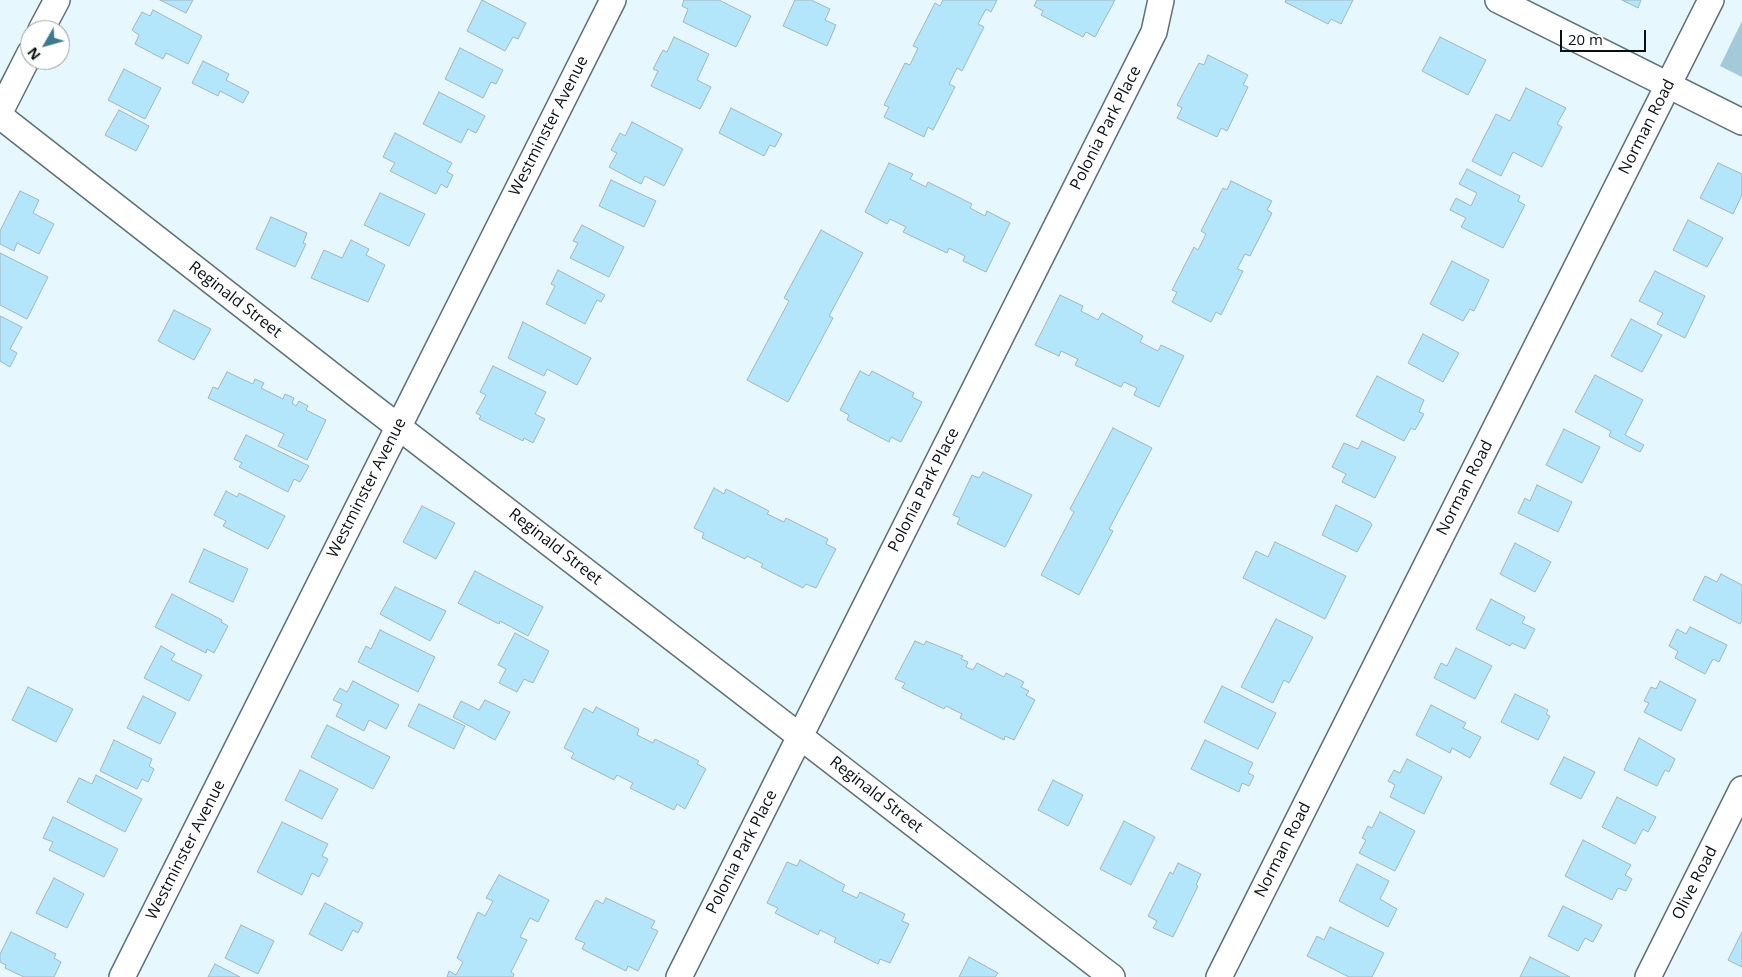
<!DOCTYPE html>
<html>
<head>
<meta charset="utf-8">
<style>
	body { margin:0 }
	#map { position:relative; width:1742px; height:977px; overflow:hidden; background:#e6f7fe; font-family:"Open Sans",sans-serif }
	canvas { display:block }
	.north { position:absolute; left:20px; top:20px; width:50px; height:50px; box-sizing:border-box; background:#fff; border:1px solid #9c9fa0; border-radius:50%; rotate:232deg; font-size:14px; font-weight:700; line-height:20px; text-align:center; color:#080f12 }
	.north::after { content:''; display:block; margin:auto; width:18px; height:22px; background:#3d7a91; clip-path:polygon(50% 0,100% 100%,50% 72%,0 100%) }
	.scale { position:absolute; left:1560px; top:30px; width:86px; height:22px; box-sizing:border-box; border:2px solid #080f12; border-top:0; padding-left:6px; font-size:15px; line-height:18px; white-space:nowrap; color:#080f12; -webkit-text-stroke:4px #fff; paint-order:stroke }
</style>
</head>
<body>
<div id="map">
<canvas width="1742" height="977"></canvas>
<div class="north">N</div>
<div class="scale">20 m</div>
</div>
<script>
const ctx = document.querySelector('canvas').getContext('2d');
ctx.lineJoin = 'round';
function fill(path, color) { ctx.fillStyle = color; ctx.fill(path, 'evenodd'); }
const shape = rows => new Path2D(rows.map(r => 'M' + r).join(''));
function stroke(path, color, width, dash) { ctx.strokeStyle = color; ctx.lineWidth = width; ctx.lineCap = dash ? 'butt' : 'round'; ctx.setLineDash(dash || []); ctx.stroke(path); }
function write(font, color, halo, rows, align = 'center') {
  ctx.font = font + ' "Open Sans",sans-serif'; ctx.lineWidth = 4; ctx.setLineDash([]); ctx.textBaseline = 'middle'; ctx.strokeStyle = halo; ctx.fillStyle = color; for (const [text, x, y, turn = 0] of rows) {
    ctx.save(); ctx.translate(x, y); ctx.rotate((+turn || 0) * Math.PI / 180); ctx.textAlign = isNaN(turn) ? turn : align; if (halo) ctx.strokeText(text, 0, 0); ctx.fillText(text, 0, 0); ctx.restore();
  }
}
const green = shape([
	[1742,21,1742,77,1720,66]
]);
const building = shape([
	[160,0,193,0,186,13,160,0],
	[482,0,526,23,518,39,513,37,505,51,467,31,482,0],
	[684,0,719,0,751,16,736,47,683,22,688,9,682,6,684,0],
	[795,0,811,0,830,9,825,20,836,25,827,46,783,26,795,0],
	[943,0,997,0,991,12,986,9,978,24,984,27,962,71,957,68,949,84,955,87,933,130,928,127,924,137,884,117,889,107,884,105,905,63,910,65,918,48,913,46,935,3,940,6,943,0],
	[1037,0,1115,0,1095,37,1086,32,1083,37,1041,15,1043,11,1034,6,1037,0],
	[1286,0,1353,0,1341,24,1331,19,1328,24,1285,2,1286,0],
	[1622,0,1641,0,1638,8,1622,0],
	[153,10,202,36,188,64,166,53,163,59,135,44,139,35,132,30,142,12,150,16,153,10],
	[674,37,709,54,697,80,711,87,700,109,651,86,658,71,653,69,663,50,667,52,674,37],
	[1440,37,1486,60,1468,95,1422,71,1440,37],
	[460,48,503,70,496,84,491,82,483,98,445,79,460,48],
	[1208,55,1248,75,1243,85,1248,87,1227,131,1221,128,1217,137,1177,118,1182,108,1177,105,1199,63,1204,65,1208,55],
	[203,61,229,74,226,80,249,92,243,103,220,91,218,96,192,83,203,61],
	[124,69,161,88,145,119,108,100,124,69],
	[1526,88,1566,108,1557,124,1562,127,1542,167,1513,152,1501,176,1472,161,1496,114,1510,121,1526,88],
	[439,92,485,116,476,133,468,129,461,143,423,124,439,92],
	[731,108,782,134,775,147,770,145,764,156,719,133,731,108],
	[119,110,149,126,136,151,105,135,119,110],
	[632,122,683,149,664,186,645,176,641,184,609,167,617,153,611,150,620,133,625,136,632,122],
	[395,133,452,163,447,172,453,175,447,188,441,184,436,194,390,171,395,163,383,157,395,133],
	[889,163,913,174,910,179,926,187,928,182,972,204,970,208,985,216,987,211,1010,223,986,272,963,261,965,256,949,248,947,253,903,232,906,227,890,219,887,224,865,212,889,163],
	[1718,163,1742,174,1742,195,1733,214,1700,198,1718,163],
	[1467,169,1520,196,1518,201,1525,205,1503,248,1461,227,1466,218,1450,210,1456,198,1471,206,1477,193,1459,184,1467,169],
	[611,180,656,201,644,227,599,206,611,180],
	[1231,181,1272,201,1267,210,1272,213,1250,256,1245,254,1237,269,1243,271,1221,315,1216,312,1211,322,1172,302,1177,292,1172,290,1194,247,1198,250,1206,234,1201,231,1223,188,1227,190,1231,181],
	[20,191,39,200,33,213,54,224,39,254,17,243,14,251,0,244,0,231,20,191],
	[380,193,425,214,409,246,364,225,380,193],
	[271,217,307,233,303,243,306,244,295,267,256,249,271,217],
	[1688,220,1723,238,1707,267,1673,250,1688,220],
	[582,225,624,247,609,277,570,258,578,243,573,241,582,225],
	[821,230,863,253,829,316,833,318,788,402,747,380,789,301,784,298,821,230],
	[351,240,369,249,366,255,385,265,368,302,311,278,324,250,342,258,351,240],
	[0,253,48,277,27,319,0,305,0,253],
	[1452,261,1489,280,1474,311,1470,309,1463,321,1430,304,1452,261],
	[558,270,605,295,601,302,597,300,585,324,546,304,555,286,551,284,558,270],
	[1655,271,1705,296,1685,338,1657,324,1663,313,1639,301,1655,271],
	[1060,295,1083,306,1081,311,1098,320,1102,313,1143,336,1140,342,1158,351,1161,345,1184,356,1159,407,1134,395,1137,388,1124,382,1121,387,1075,365,1078,359,1061,351,1059,356,1035,345,1060,295],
	[174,310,211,329,194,360,158,341,174,310],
	[0,316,22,327,10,349,17,353,10,367,0,361,0,316],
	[1631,319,1662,335,1642,372,1611,356,1631,319],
	[523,322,591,358,577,385,547,369,544,376,508,358,523,322],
	[1423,334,1459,353,1443,382,1408,363,1423,334],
	[493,366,546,392,535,414,545,419,533,443,524,438,523,441,479,419,481,416,476,413,486,395,480,392,493,366],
	[860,371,869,376,872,371,914,393,912,397,922,402,901,442,891,437,889,442,847,420,849,415,840,410,860,371],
	[227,372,253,384,255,379,264,383,261,388,283,399,285,394,294,398,292,403,296,406,299,401,308,406,306,410,326,420,307,460,278,446,284,434,208,398,213,387,218,389,227,372],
	[1595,375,1643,400,1625,435,1644,445,1640,452,1609,436,1611,431,1575,412,1595,375],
	[1377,376,1424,400,1419,412,1424,414,1415,430,1411,428,1404,441,1356,416,1377,376],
	[1113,428,1152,448,1109,529,1113,531,1079,595,1041,575,1074,512,1070,509,1113,428],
	[1564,429,1600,447,1582,483,1546,465,1564,429],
	[246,435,309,466,300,482,294,479,288,492,239,467,242,463,234,459,246,435],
	[1362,441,1396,457,1375,498,1342,482,1346,474,1332,467,1344,443,1358,449,1362,441],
	[983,472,1032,495,1005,547,957,524,960,518,953,515,972,475,979,478,983,472],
	[1537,485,1572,502,1558,532,1518,513,1525,498,1530,501,1537,485],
	[714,488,724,494,726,489,769,511,767,514,784,522,786,518,828,539,826,544,836,549,816,588,806,584,803,588,761,567,763,564,747,556,745,559,702,538,704,533,694,528,714,488],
	[226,491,237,497,239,493,285,516,268,549,223,526,226,521,214,515,226,491],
	[1336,505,1370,522,1372,525,1357,552,1322,535,1336,505],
	[422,506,455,523,436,559,403,542,422,506],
	[1275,542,1346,576,1325,619,1243,578,1256,551,1268,557,1275,542],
	[1515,543,1551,562,1535,592,1500,574,1515,543],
	[204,549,248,569,233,602,189,582,204,549],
	[475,571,543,607,528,636,500,621,499,624,458,603,475,571],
	[1721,574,1742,585,1742,621,1740,624,1693,600,1705,576,1717,582,1721,574],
	[395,587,446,611,430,641,380,614,395,587],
	[172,594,222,620,221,622,228,626,214,653,207,649,206,653,155,627,172,594],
	[1491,599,1525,617,1522,623,1535,629,1525,649,1512,643,1510,646,1476,629,1491,599],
	[1276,619,1313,637,1289,683,1284,680,1273,703,1241,687,1276,619],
	[1690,627,1727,645,1719,662,1713,659,1705,674,1675,658,1678,651,1669,646,1677,629,1686,634,1690,627],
	[380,630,435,657,418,692,358,662,366,646,371,649,380,630],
	[515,633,549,651,533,683,524,679,517,692,499,683,506,669,498,665,515,633],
	[915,641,924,645,926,641,963,656,961,659,968,662,966,667,973,670,977,663,1004,677,1006,673,1024,682,1021,687,1029,691,1026,695,1035,700,1014,740,1005,736,1004,740,960,718,962,714,946,706,944,709,902,688,905,683,895,679,915,641],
	[161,646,175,654,171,660,202,675,189,701,144,678,161,646],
	[1456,648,1492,666,1475,699,1434,678,1441,663,1447,666,1456,648],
	[353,681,399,705,386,729,369,720,364,731,336,716,342,704,333,700,340,688,347,692,353,681],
	[1660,681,1696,700,1681,731,1644,712,1649,703,1644,701,1651,687,1656,689,1660,681],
	[1222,686,1276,713,1258,749,1204,722,1222,686],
	[28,687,73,709,56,742,12,720,28,687],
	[1515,694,1548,710,1546,714,1550,716,1538,740,1501,722,1515,694],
	[143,696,176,713,160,744,127,728,143,696],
	[485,700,510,712,495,740,453,717,461,701,479,710,485,700],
	[419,704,465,726,454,749,408,726,419,704],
	[1431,705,1466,723,1463,728,1481,737,1470,758,1452,748,1450,753,1416,735,1431,705],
	[596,707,639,729,637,735,653,743,655,739,699,761,697,764,706,769,685,809,677,804,674,810,630,788,633,783,617,775,614,780,571,758,574,753,564,748,584,708,593,713,596,707],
	[327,725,390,757,373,789,311,757,327,725],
	[1639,738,1675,759,1669,772,1665,770,1657,786,1624,770,1639,738],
	[114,740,152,759,149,766,154,769,148,782,142,779,137,789,100,771,114,740],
	[1205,740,1253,763,1248,773,1254,776,1249,786,1242,783,1239,792,1191,769,1205,740],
	[1564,757,1595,772,1581,799,1550,784,1564,757],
	[1407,759,1442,777,1424,814,1390,797,1395,785,1388,781,1394,770,1400,773,1407,759],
	[300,770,338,789,322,819,285,800,300,770],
	[96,775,142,799,125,832,67,802,79,778,92,784,96,775],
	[1053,780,1083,795,1068,826,1038,810,1053,780],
	[1617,797,1656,817,1648,832,1643,829,1635,844,1602,827,1617,797],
	[1380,812,1415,831,1395,871,1359,853,1366,840,1362,838,1368,826,1372,828,1380,812],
	[53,817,118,849,104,877,49,850,53,842,43,838,53,817],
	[1124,821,1155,837,1131,885,1100,869,1124,821],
	[282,822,328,844,322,856,328,859,319,877,312,873,302,895,257,872,282,822],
	[1583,840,1631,865,1625,875,1632,879,1626,891,1618,888,1612,900,1565,876,1583,840],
	[800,860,845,885,842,891,857,898,860,892,905,914,902,921,909,924,890,963,880,959,878,964,834,942,836,938,820,930,818,935,775,913,778,908,767,903,787,862,797,866,800,860],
	[1178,863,1201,874,1196,885,1198,886,1173,937,1153,928,1157,921,1148,916,1170,872,1173,874,1178,863],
	[1357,864,1389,881,1380,899,1397,909,1388,927,1339,901,1357,864],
	[499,875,549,900,538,922,530,918,520,937,527,940,511,972,514,974,513,977,447,977,449,971,456,975,463,962,457,958,478,912,485,916,493,901,486,898,499,875],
	[54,878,84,894,67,928,36,913,54,878],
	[606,898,655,921,651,928,658,931,638,971,628,966,626,971,582,949,585,943,575,939,596,900,603,904,606,898],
	[325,903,363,923,358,933,353,930,342,951,309,934,325,903],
	[1563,906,1602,925,1593,942,1585,938,1578,951,1548,936,1563,906],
	[241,925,274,941,258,974,225,958,241,925],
	[1330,927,1384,953,1372,977,1349,977,1307,956,1317,936,1324,940,1330,927],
	[11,932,56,954,54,958,61,962,54,977,24,977,5,968,6,965,0,962,0,954,11,932],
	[1742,932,1742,967,1728,960,1742,932],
	[969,957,998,973,995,977,959,977,969,957],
	[1530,957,1570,977,1520,977,1530,957],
	[215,964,240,977,208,977,215,964]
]);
const minor = shape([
	[1498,0,1742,122],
	[41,30,57,0],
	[0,112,30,53],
	[0,116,361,398,1112,977],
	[122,977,613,0],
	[679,977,1154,32,1161,0],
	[1219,977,1711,0],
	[1648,977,1742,789]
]);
const streetNames = [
	["Westminster Avenue",549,126,-63],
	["Norman Road",1647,127,-63],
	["Polonia Park Place",1106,128,-63],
	["Reginald Street",235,300,38],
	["Westminster Avenue",367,488,-63],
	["Norman Road",1465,488,-63],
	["Polonia Park Place",924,490,-63],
	["Reginald Street",555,547,38],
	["Reginald Street",876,795,38],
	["Westminster Avenue",186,850,-63],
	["Norman Road",1283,850,-63],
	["Polonia Park Place",742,852,-63],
	["Olive Road",1695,883,-63]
];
fill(green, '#a2cad9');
fill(building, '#b3e6fb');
stroke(building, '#a2b6be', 1);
stroke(minor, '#5d7077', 28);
stroke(minor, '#fff', 25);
write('16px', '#080f12', '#fff', streetNames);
</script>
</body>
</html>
